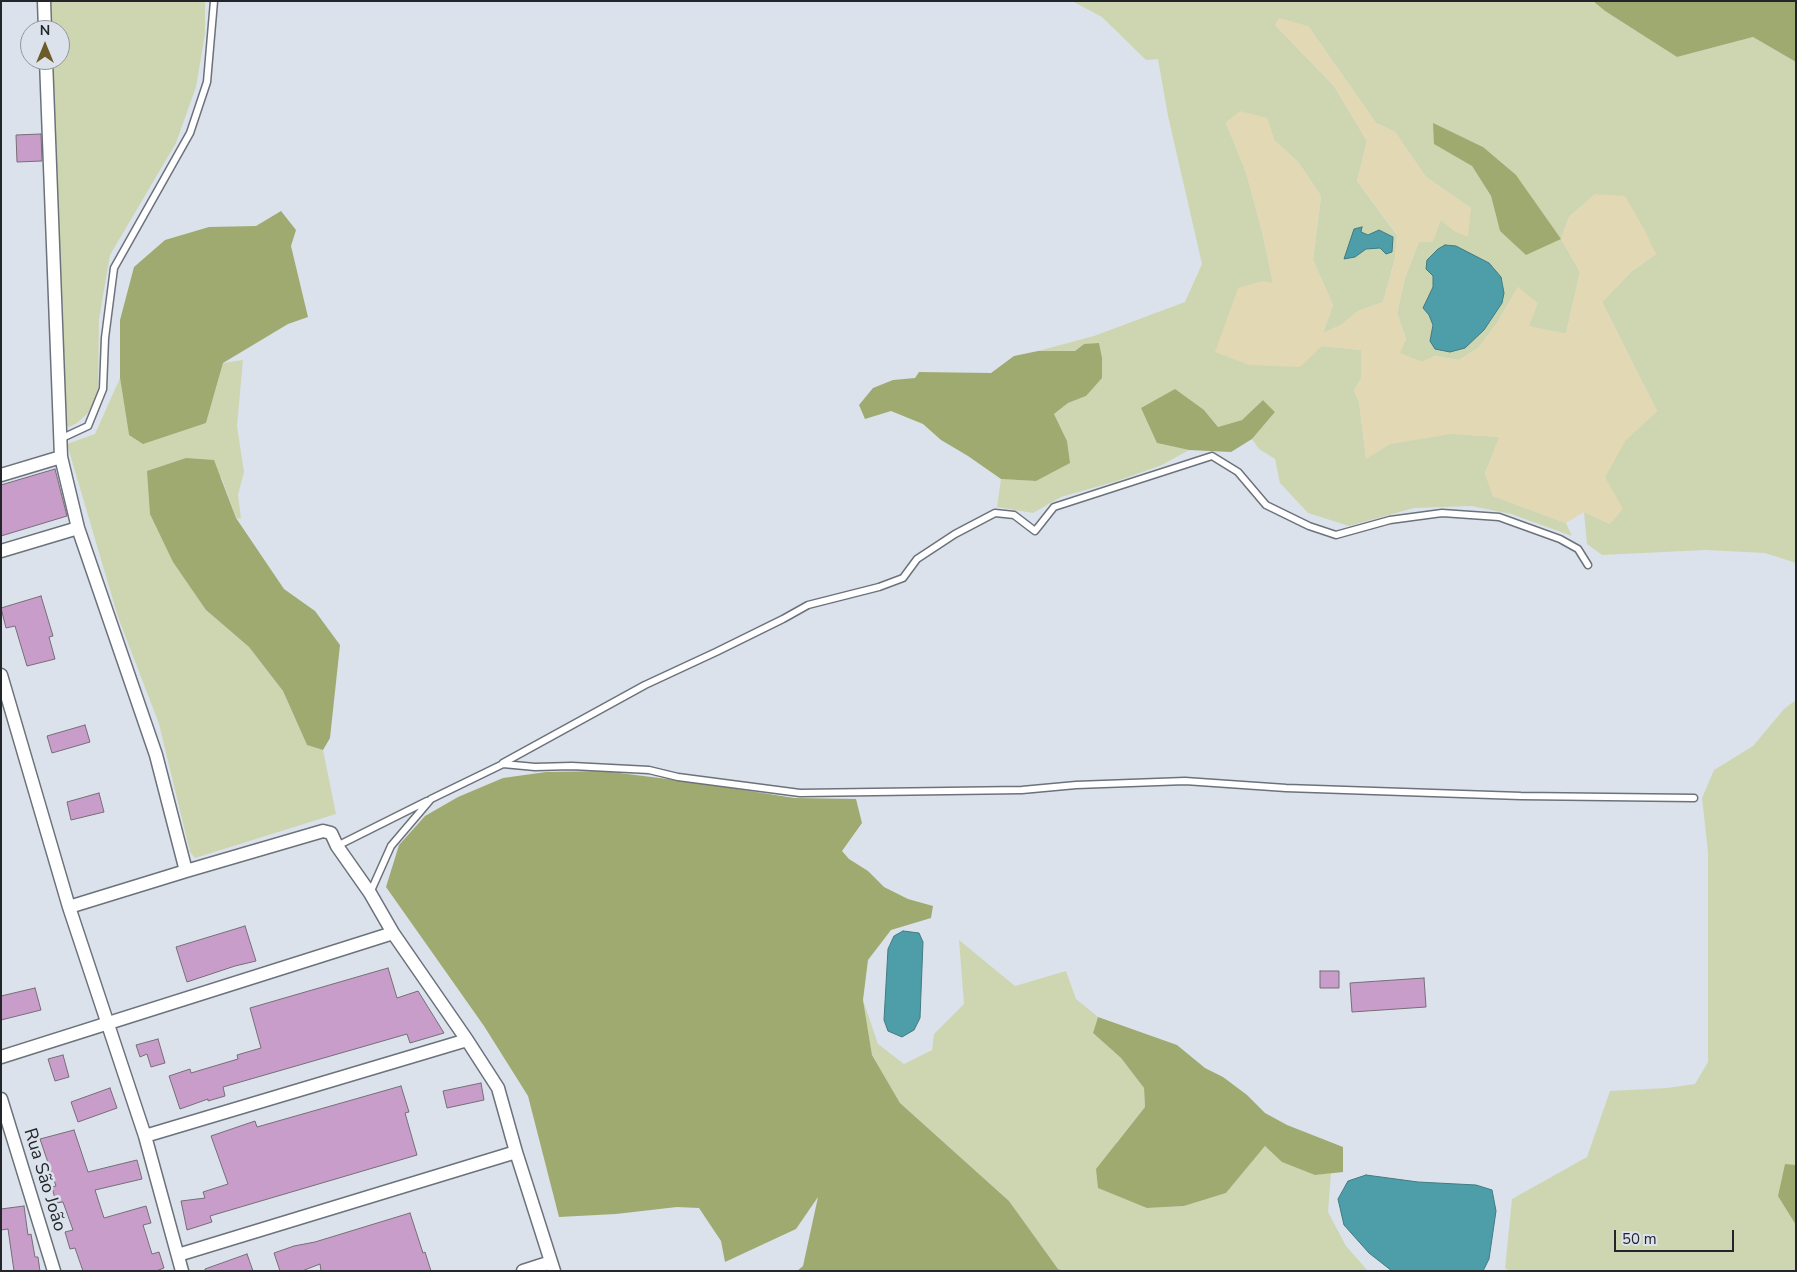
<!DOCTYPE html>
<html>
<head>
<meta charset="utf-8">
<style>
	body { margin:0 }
	#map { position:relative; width:1797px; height:1272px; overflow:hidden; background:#dbe2ec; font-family:"Nunito Sans",sans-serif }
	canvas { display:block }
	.frame { position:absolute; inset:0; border:2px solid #222529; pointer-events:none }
	.north { position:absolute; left:20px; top:20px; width:50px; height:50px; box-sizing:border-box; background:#dbe2ec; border:1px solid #91969e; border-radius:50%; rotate:0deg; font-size:14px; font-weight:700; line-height:20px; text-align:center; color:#222529 }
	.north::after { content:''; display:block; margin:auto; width:18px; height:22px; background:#6c5c2a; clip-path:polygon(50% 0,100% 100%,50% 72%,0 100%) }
	.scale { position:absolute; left:1614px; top:1230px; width:120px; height:22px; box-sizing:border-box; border:2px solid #222529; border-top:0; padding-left:6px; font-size:15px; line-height:18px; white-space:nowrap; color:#222529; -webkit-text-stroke:4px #dbe2ec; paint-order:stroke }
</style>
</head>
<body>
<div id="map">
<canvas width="1797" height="1272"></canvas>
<div class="frame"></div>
<div class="north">N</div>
<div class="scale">50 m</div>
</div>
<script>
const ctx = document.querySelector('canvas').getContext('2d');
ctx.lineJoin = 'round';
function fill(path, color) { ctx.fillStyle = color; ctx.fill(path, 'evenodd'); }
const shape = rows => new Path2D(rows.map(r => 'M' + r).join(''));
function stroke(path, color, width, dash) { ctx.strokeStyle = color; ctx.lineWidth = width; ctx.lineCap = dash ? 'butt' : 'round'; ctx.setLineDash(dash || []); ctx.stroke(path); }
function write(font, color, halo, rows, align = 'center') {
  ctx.font = font + ' "Nunito Sans",sans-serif'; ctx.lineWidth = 5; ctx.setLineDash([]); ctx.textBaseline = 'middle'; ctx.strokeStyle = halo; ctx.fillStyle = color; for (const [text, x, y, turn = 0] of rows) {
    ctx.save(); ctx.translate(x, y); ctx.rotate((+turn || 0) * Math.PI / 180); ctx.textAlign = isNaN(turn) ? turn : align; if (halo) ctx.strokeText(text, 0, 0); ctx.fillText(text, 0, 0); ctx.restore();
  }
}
const green = shape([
	[51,1,205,1,205,34,196,87,176,143,110,255,99,319,98,393,88,413,77,423,69,427,64,422,53,60,60,60,60,30,52,30],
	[1072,1,1593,1,1605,11,1677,57,1753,37,1796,62,1796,563,1765,553,1705,550,1602,555,1587,544,1584,512,1610,524,1605,477,1623,442,1657,411,1602,302,1632,271,1656,254,1595,194,1569,217,1561,239,1580,272,1566,334,1528,326,1518,287,1497,323,1478,348,1459,360,1435,356,1422,362,1399,353,1406,339,1397,313,1405,278,1419,242,1441,220,1456,232,1471,208,1426,177,1395,132,1376,123,1308,26,1275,25,1334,86,1367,141,1357,181,1397,235,1395,258,1383,302,1358,311,1341,325,1323,333,1333,305,1313,260,1321,196,1299,163,1274,140,1267,118,1226,123,1246,172,1262,231,1273,283,1322,346,1361,350,1361,379,1354,390,1359,402,1366,458,1390,444,1442,433,1500,437,1485,473,1493,496,1566,523,1572,536,1511,514,1471,506,1414,508,1349,526,1308,513,1280,483,1275,459,1259,449,1252,439,1275,412,1263,400,1242,420,1218,427,1204,410,1157,443,1189,450,1162,465,1117,481,1061,497,1033,513,997,507,1001,479,1036,481,1067,441,1054,414,1068,403,1086,396,1084,344,1075,351,1038,351,1094,336,1185,302,1202,264,1168,116,1158,59,1146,60,1102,17],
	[1433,124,1483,147,1500,231,1491,196,1472,166],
	[243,360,237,426,244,472,238,495,241,519,236,518,221,476,206,610,249,647,283,691,307,745,323,750,336,814,195,858,190,852,159,724,118,617,67,444,95,434,120,378,129,435,206,423,223,363],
	[1796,700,1796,1271,1509,1271,1505,1268,1512,1199,1587,1157,1610,1091,1667,1088,1695,1084,1708,1062,1708,852,1702,798,1714,770,1753,746,1784,709],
	[959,940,1015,986,1066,971,1076,999,1098,1017,1093,1033,1121,1058,1144,1088,1145,1107,1116,1143,1147,1208,1184,1206,1226,1193,1265,1146,1315,1175,1331,1173,1328,1212,1346,1246,1368,1271,1064,1271,1058,1269,1009,1201,900,1103,872,1055,863,1000,878,1044,904,1064,932,1050,934,1034,964,1004]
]);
const forest = shape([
	[1593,1,1796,1,1796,62,1753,37,1677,57,1605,11],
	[1433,123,1483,147,1516,175,1561,239,1526,255,1500,231,1491,196,1472,166,1434,144],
	[281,211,296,230,291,246,308,317,288,324,223,363,206,423,143,444,129,435,120,378,120,320,134,267,165,240,209,227,256,226],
	[1099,343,1102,358,1102,378,1086,396,1068,403,1054,414,1067,441,1070,463,1036,481,1001,479,968,456,941,440,923,424,891,411,865,419,859,405,873,388,893,380,915,378,919,372,991,373,1014,356,1038,351,1075,351,1084,344],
	[1175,389,1204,410,1218,427,1242,420,1263,400,1275,412,1252,439,1231,452,1189,450,1157,443,1141,408],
	[186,458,214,460,236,518,284,589,315,611,340,645,330,738,323,750,307,745,283,691,249,647,206,610,173,562,150,514,147,471],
	[603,771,700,783,794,798,856,799,862,823,842,851,849,859,868,871,884,887,908,899,933,906,931,918,891,930,868,960,863,1000,872,1055,900,1103,1009,1201,1058,1269,1064,1271,797,1271,803,1266,818,1197,796,1229,725,1262,721,1241,699,1208,677,1207,616,1214,559,1217,528,1096,484,1026,386,887,399,845,425,816,458,797,503,778,546,772],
	[1098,1017,1177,1045,1205,1068,1223,1077,1247,1095,1265,1113,1287,1125,1343,1147,1343,1172,1315,1175,1282,1162,1265,1146,1226,1193,1184,1206,1147,1208,1098,1188,1096,1169,1145,1107,1144,1088,1121,1058,1093,1033],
	[1785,1164,1796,1165,1796,1225,1778,1196]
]);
const sand = shape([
	[1279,18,1308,26,1376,123,1395,132,1426,177,1471,208,1468,237,1456,232,1441,220,1433,242,1419,242,1405,278,1397,313,1406,339,1400,353,1422,362,1435,356,1459,360,1478,348,1497,323,1518,287,1538,303,1529,326,1566,334,1580,272,1561,239,1569,217,1595,194,1625,196,1644,229,1656,254,1632,271,1602,302,1657,411,1626,440,1605,477,1623,509,1610,524,1584,512,1566,523,1493,496,1485,474,1499,437,1451,434,1390,444,1366,459,1359,402,1354,390,1361,379,1361,350,1322,346,1300,367,1249,365,1215,352,1238,288,1262,281,1273,283,1262,231,1246,173,1226,122,1240,111,1267,118,1274,140,1299,163,1321,196,1313,260,1333,305,1323,333,1341,325,1358,311,1383,302,1395,258,1397,234,1357,181,1367,141,1334,86,1275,25]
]);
const water = shape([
	[1362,227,1361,232,1368,235,1379,230,1393,237,1392,252,1386,254,1380,248,1366,249,1355,257,1344,259,1354,229,1362,227],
	[1445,245,1456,246,1489,263,1501,277,1504,293,1502,303,1484,330,1465,348,1450,352,1435,349,1430,341,1433,325,1429,315,1423,308,1433,287,1433,276,1426,269,1427,260,1438,249,1445,245],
	[903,931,919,933,923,942,920,1018,914,1030,902,1037,888,1031,884,1020,888,949,894,936,903,931],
	[1366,1175,1418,1182,1476,1185,1492,1190,1496,1211,1489,1259,1483,1271,1392,1271,1369,1253,1344,1225,1338,1199,1348,1181,1366,1175]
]);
const building = shape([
	[41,134,42,161,17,162,16,135,41,134],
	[55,469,67,516,1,536,1,485,55,469],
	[41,596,53,636,49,637,55,659,27,666,15,626,6,628,1,608,41,596],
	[85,725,90,742,52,753,47,736,85,725],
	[99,793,104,812,71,820,67,802,99,793],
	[245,926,256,961,235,966,187,982,176,947,245,926],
	[388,968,397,998,418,991,444,1033,410,1043,407,1034,223,1087,225,1096,208,1101,208,1099,180,1109,169,1076,190,1069,191,1073,238,1059,237,1055,261,1048,250,1008,388,968],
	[1320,971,1339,971,1339,988,1320,988,1320,971],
	[1424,978,1426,1007,1352,1012,1350,983,1424,978],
	[35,988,41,1010,1,1020,1,996,35,988],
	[158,1039,165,1063,151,1067,147,1054,140,1057,136,1045,158,1039],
	[63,1055,69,1077,55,1081,48,1059,63,1055],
	[481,1083,484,1100,447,1108,443,1091,481,1083],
	[401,1086,409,1112,405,1113,417,1155,210,1216,212,1222,187,1230,181,1201,205,1198,203,1192,228,1184,211,1136,255,1121,257,1127,401,1086],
	[110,1088,117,1108,78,1122,71,1102,110,1088],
	[74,1130,88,1172,137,1160,142,1179,95,1190,104,1218,146,1206,151,1223,143,1225,152,1254,159,1252,164,1268,156,1271,83,1271,75,1248,70,1249,65,1232,73,1230,63,1202,56,1203,52,1187,56,1186,40,1139,74,1130],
	[24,1206,28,1235,31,1234,35,1257,38,1257,40,1271,14,1271,8,1229,1,1230,1,1209,24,1206],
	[410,1213,423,1253,425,1252,431,1271,321,1271,320,1264,302,1271,280,1271,274,1253,294,1246,315,1242,410,1213],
	[247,1254,253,1271,205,1271,205,1269,247,1254]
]);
const service = shape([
	[60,439,88,426,103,389,105,338,114,268,190,133,207,82,214,1],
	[503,763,645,685,716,652,783,619,808,605,879,587,903,578,917,559,955,534,995,513,1014,515,1035,531,1054,507,1212,456,1238,472,1266,505,1309,526,1336,535,1390,520,1442,513,1499,517,1560,539,1578,549,1588,565],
	[337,846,427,801],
	[370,893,391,846,431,799,503,764,535,767,572,766,649,770,678,777,800,793,1022,790,1076,785,1185,781,1286,788,1521,796,1694,798]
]);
const minor = shape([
	[44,1,45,30],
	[46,60,61,457,78,528,156,755,186,871,323,831,331,833,337,846,370,893,393,933],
	[1,475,61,457],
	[1,551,78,528],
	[1,675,69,907,145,1136,182,1271],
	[69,907,186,871],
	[1,1057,393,933,467,1040,498,1088,516,1152,554,1271],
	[1,1099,54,1271],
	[145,1136,467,1040],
	[178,1255,516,1152],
	[523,1271,551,1262]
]);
const streetNames = [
	["Rua São João",44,1180,73]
];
fill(green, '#ced6b1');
fill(forest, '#9faa70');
fill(sand, '#e2d8b3');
fill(water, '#4e9ea9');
stroke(water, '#417a83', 1);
fill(building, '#c89dca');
stroke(building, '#766e76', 1);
stroke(service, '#6c727b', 9);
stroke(minor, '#6c727b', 15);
stroke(service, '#fff', 6);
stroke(minor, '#fff', 12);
write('18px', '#222529', '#dbe2ec', streetNames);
</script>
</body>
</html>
